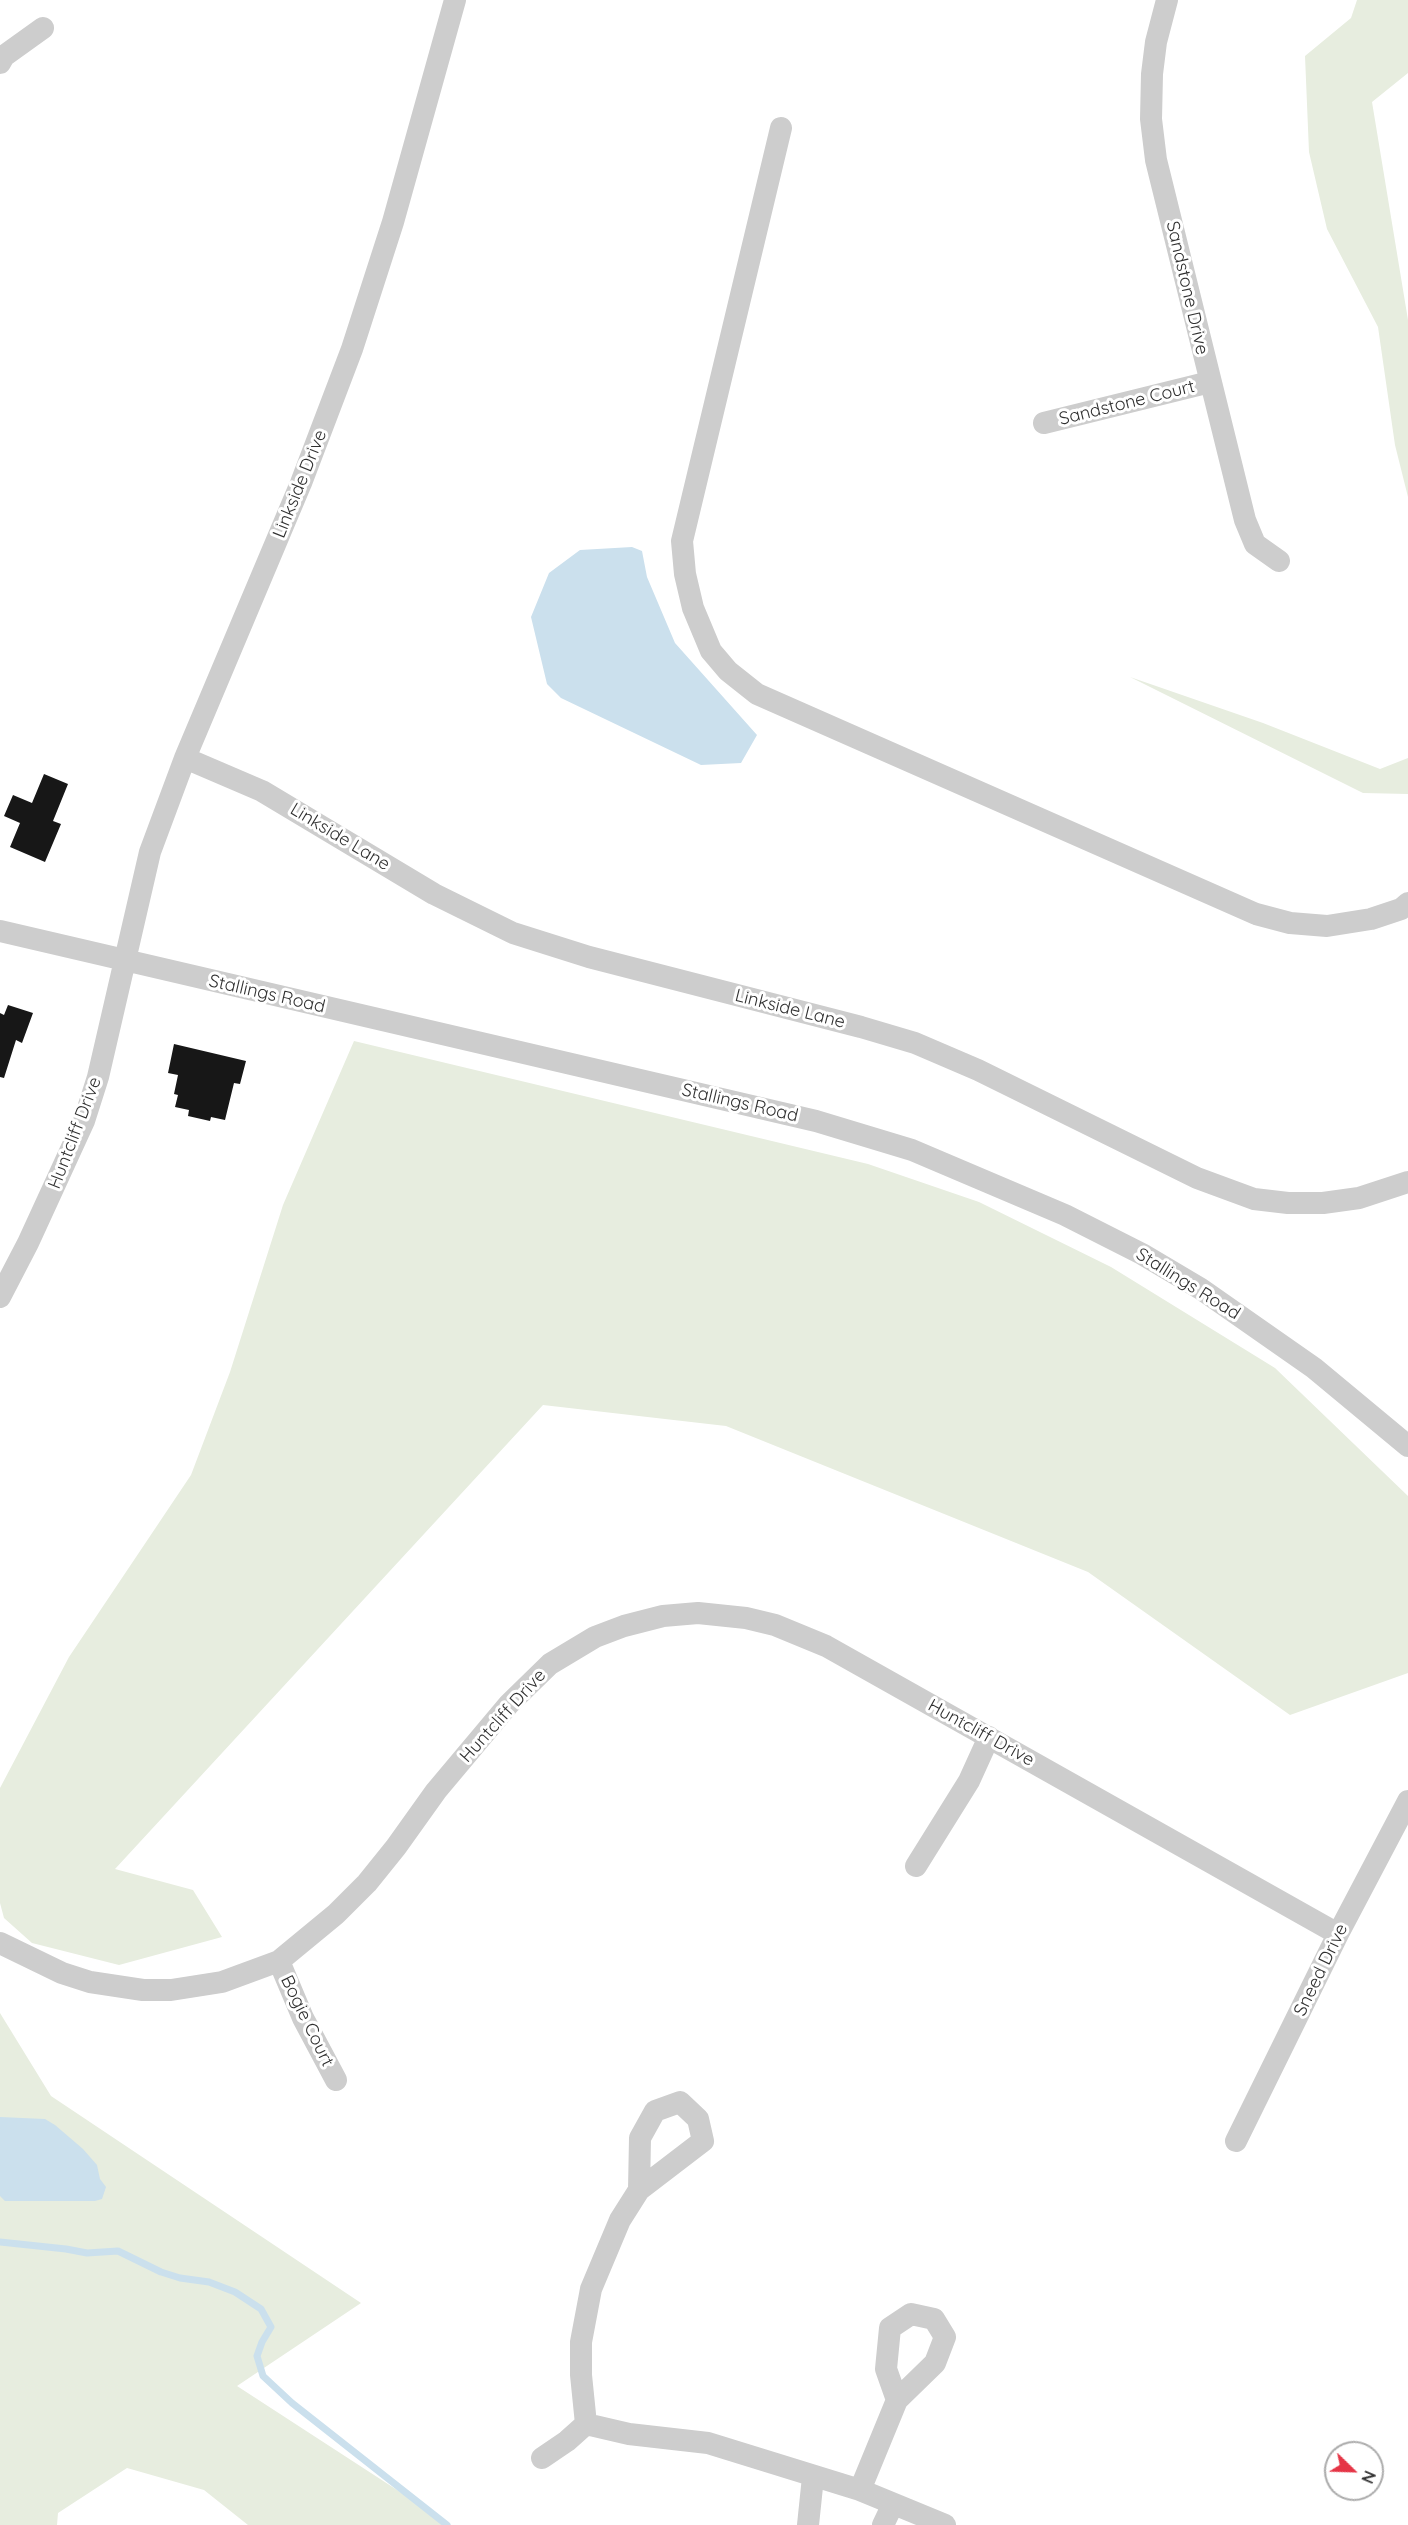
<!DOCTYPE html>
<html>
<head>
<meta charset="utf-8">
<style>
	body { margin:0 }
	#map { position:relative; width:1408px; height:2525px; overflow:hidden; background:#fff; font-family:Quicksand,sans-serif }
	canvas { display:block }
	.north { position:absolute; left:1324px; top:2441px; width:60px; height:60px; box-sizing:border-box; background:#fff; border:2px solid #acacac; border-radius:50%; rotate:113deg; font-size:16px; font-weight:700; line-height:24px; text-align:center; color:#303030 }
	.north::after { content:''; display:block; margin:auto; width:21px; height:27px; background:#e53546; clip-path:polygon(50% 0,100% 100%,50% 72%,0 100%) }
</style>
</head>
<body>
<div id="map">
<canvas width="1408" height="2525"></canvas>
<div class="north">N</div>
</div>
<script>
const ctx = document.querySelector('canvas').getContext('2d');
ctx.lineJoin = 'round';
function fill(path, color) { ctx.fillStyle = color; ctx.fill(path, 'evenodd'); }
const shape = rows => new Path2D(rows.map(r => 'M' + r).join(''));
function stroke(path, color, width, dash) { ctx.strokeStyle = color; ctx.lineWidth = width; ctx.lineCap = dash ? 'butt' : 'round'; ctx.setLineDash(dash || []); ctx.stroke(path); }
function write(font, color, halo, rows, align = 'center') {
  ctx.font = font + ' Quicksand,sans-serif'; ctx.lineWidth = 6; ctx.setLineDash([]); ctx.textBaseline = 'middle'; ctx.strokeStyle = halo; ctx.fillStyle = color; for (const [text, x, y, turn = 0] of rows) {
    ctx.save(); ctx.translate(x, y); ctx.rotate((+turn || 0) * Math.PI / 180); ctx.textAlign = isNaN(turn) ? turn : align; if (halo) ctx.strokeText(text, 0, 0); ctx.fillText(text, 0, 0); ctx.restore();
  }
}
const green = shape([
	[1357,0,1408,0,1408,73,1372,102,1408,320,1408,497,1395,445,1378,327,1327,229,1309,152,1305,56,1351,18],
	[1130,677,1263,723,1380,769,1408,758,1408,794,1363,793],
	[354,1041,868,1164,979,1202,1111,1267,1275,1368,1408,1496,1408,1673,1290,1715,1088,1572,726,1426,543,1405,115,1869,193,1890,222,1937,119,1965,32,1943,4,1918,0,1903,0,1788,69,1657,191,1475,230,1372,283,1205],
	[0,2013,51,2096,361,2303,237,2386,451,2525,248,2525,204,2490,127,2468,58,2513,57,2525,0,2525]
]);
const water = shape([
	[632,547,642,551,647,577,675,643,757,735,741,763,701,765,561,698,547,684,531,617,549,573,580,550],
	[0,2117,45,2119,55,2125,83,2149,97,2165,100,2179,106,2187,102,2199,95,2201,5,2201,0,2196]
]);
const stream = shape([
	[0,2242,66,2249,87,2253,118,2251,161,2272,180,2278,209,2282,235,2292,261,2309,271,2327,262,2342,257,2356,263,2376,292,2403,447,2525]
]);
const building = shape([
	[44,774,68,784,53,821,61,824,45,862,10,847,20,823,4,816,13,795,32,803],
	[8,1005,33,1013,22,1043,16,1040,4,1078,0,1077,0,1013,4,1015],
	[174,1044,246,1061,240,1084,234,1083,225,1120,211,1117,210,1121,188,1116,189,1110,175,1107,178,1095,174,1094,178,1075,168,1073]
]);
const minor = shape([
	[1167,0,1156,42,1152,74,1151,119,1156,160,1245,520,1255,544,1279,561],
	[0,63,4,56,43,28],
	[781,128,682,541,685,574,693,608,711,651,728,671,757,694,1256,914,1290,923,1327,926,1371,919,1401,909,1408,903],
	[1044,423,1210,382],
	[185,758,262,791,434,894,513,933,589,957,861,1027,915,1043,978,1070,1197,1178,1254,1199,1288,1203,1323,1203,1359,1198,1408,1182],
	[0,931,816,1121,912,1150,1065,1215,1142,1254,1201,1289,1314,1368,1408,1446],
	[0,1297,28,1243,84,1121,98,1077,150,852,185,758,301,483,352,349,393,222,455,0],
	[916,1866,969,1781,989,1737],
	[0,1943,62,1973,90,1982,143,1990,171,1990,222,1982,279,1961,336,1914,367,1883,396,1847,436,1791,509,1704,550,1664,595,1637,624,1626,663,1616,698,1613,746,1618,775,1625,826,1646,1338,1934],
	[279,1961,303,2018,336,2080],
	[1236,2141,1338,1934,1408,1801],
	[586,2424,581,2375,581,2342,591,2289,620,2220,639,2190,703,2141,698,2119,680,2102,655,2111,640,2138,639,2190],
	[542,2458,567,2441,586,2424,629,2434,708,2443,860,2490,945,2525],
	[860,2490,897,2400,935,2363,945,2337,934,2319,911,2314,890,2328,886,2369,897,2400],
	[808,2525,813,2477],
	[883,2525,893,2504]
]);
const streetNames = [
	["Sandstone Drive",1187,288,77],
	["Sandstone Court",1127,403,-14],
	["Linkside Drive",300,484,-68],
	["Linkside Lane",340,837,31],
	["Stallings Road",267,994,13],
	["Linkside Lane",790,1009,14],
	["Stallings Road",740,1103,13],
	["Huntcliff Drive",75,1133,-69],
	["Stallings Road",1188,1284,32],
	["Huntcliff Drive",503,1716,-48],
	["Huntcliff Drive",981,1733,29],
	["Sneed Drive",1321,1970,-64],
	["Bogie Court",307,2021,64]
];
fill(green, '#e7eddf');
fill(water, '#cbe0ed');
stroke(stream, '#cbe0ed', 7);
fill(building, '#171717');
stroke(minor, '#cdcdcd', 22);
write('18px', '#303030', '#fff', streetNames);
</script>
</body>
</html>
